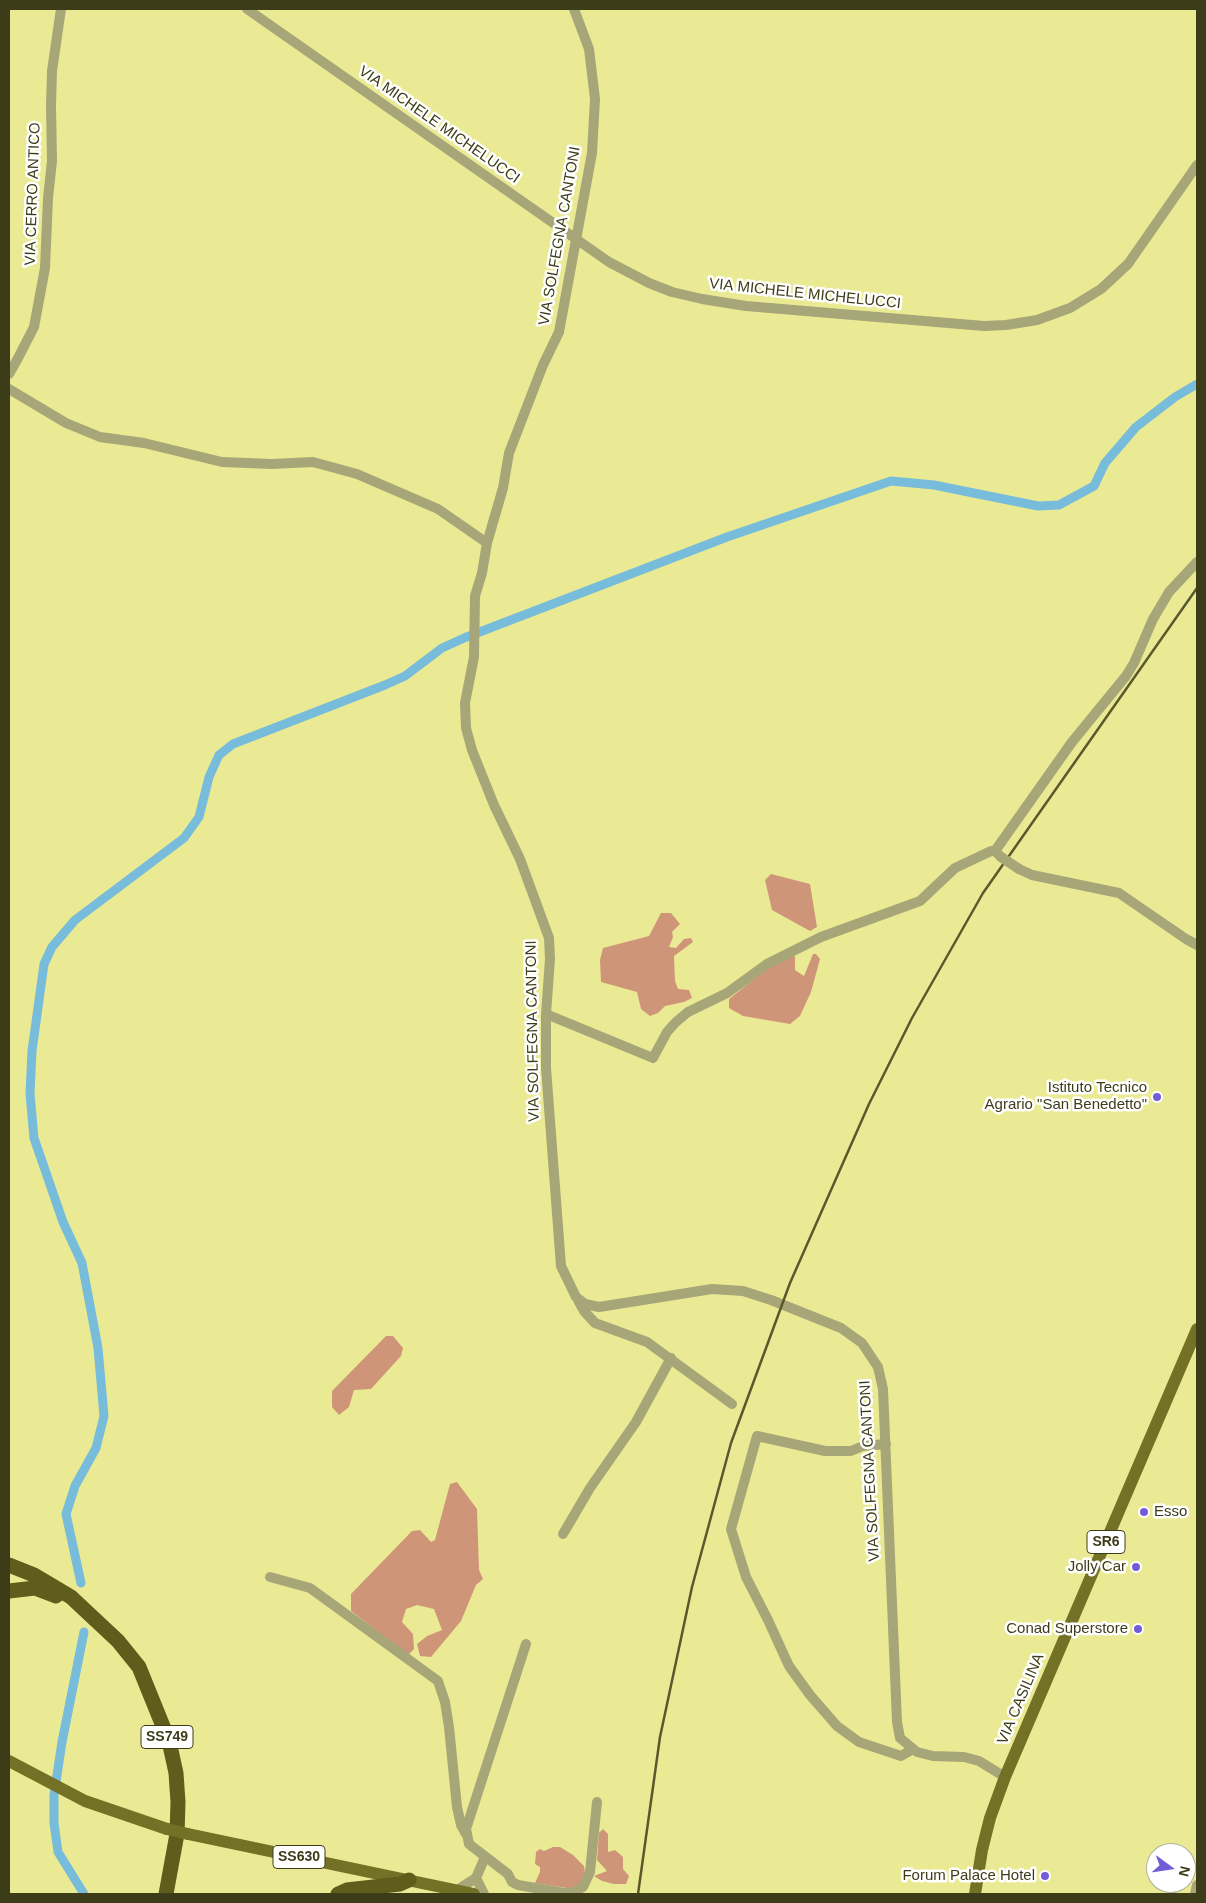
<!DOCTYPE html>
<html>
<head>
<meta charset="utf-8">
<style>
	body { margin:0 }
	#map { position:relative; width:1206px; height:1903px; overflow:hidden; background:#ebea94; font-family:Helvetica,sans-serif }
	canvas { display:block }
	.frame { position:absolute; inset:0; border:10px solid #3d3c19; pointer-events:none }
	.north { position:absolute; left:1146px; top:1843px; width:50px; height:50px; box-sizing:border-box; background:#fff; border:1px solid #b1b1a3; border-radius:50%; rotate:104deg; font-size:14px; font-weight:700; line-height:20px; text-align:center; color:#3d3c19 }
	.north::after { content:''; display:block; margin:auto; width:18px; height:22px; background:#735dd7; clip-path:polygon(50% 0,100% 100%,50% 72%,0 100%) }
</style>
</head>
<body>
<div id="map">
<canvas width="1206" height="1903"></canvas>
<div class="frame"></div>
<div class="north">N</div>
</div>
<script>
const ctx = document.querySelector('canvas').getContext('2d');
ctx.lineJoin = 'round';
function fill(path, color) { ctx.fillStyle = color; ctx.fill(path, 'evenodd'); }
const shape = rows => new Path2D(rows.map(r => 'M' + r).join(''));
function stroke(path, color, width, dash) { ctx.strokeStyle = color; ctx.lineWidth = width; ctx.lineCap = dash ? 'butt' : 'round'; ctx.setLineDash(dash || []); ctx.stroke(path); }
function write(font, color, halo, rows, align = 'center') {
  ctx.font = font + ' Helvetica,sans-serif'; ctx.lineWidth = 5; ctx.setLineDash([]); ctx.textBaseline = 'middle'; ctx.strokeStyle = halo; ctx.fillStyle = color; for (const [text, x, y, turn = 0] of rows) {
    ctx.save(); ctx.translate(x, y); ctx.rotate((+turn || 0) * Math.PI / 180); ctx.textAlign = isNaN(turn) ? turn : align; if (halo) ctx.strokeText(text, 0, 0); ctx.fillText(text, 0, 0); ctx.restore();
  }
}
const forest = shape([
	[771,874,810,884,817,927,810,931,772,910,765,880],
	[661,913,671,913,680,924,672,932,673,937,669,947,676,948,684,939,691,938,693,942,674,956,675,981,678,989,689,990,692,998,684,1002,665,1006,658,1013,650,1016,641,1009,637,992,601,982,600,960,603,948,649,936],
	[813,954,816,954,820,959,811,992,800,1016,790,1024,743,1016,729,1008,729,999,778,960,795,956,795,970,804,976],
	[386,1336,393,1336,403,1348,401,1356,371,1389,354,1390,349,1407,339,1415,332,1407,332,1391],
	[457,1482,477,1509,479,1570,483,1579,476,1585,461,1621,431,1657,420,1656,417,1644,427,1636,442,1630,434,1609,417,1605,406,1609,402,1622,413,1634,414,1649,408,1655,351,1611,351,1594,412,1531,420,1530,431,1542,435,1540,450,1484],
	[603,1829,608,1834,608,1852,615,1850,623,1857,623,1869,629,1876,626,1884,614,1884,602,1881,594,1876,607,1871,597,1860,599,1833],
	[553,1847,560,1847,573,1855,584,1866,585,1873,582,1884,573,1889,535,1883,540,1872,540,1867,535,1864,536,1852,540,1849,544,1851]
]);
const canal = shape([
	[81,1583,66,1514,75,1486,96,1448,104,1416,98,1348,82,1263,63,1222,34,1138,30,1094,32,1051,44,964,52,947,75,920,184,838,199,817,209,777,219,755,233,744,385,685,405,676,442,648,464,638,727,537,891,481,934,485,1038,506,1059,505,1094,486,1105,463,1136,427,1175,397,1197,384],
	[84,1894,58,1852,54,1823,54,1795,62,1742,84,1632]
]);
const street = shape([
	[247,9,609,262,649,283,672,292,702,299,746,306,984,326,1006,325,1037,320,1070,308,1101,289,1128,264,1197,165],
	[574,9,589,49,595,99,592,153,559,332,543,365,509,453,503,488,487,543,482,573,475,596,474,657,465,703,466,728,472,750,494,805,520,859,549,938,550,959,546,1014,546,1068,561,1266,576,1297,585,1304,599,1307,712,1289,743,1291,771,1300,841,1328,862,1343,878,1367,883,1389,897,1722,900,1738,917,1752,933,1756,964,1757,979,1761,1005,1777],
	[9,374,17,360,34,327,45,268,48,198,52,161,51,106,52,71,61,9],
	[9,389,66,423,100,437,144,443,222,462,272,464,313,462,357,474,438,509,487,543],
	[995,851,1072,742,1126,676,1134,663,1153,619,1169,592,1197,562],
	[1019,869,1032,875,1119,893,1186,939,1197,945],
	[546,1014,653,1058,667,1032,676,1022,688,1012,727,993,767,964,821,937,920,901,955,868,991,851,995,851,1001,857],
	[578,1300,584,1311,595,1323,647,1342,732,1404],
	[886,1444,863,1446,851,1451,825,1451,757,1436,731,1529,746,1577,768,1620,789,1666,810,1695,837,1726,859,1742,901,1756,913,1749],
	[563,1534,590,1488,636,1422,671,1358],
	[270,1577,310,1588,438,1681,445,1702,449,1727,457,1807,461,1825,466,1834],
	[526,1644,466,1829,469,1844,508,1874,512,1882,518,1885,564,1893,574,1892,583,1887,590,1872,597,1802],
	[476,1878,484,1894],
	[457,1890,476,1878,485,1857],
	[1195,1894,1197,1885]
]);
const primary = shape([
	[9,1761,85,1801,167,1829],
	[188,1834,474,1894],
	[975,1894,982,1850,990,1818,1005,1777,1197,1329]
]);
const highway = shape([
	[9,1565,34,1575,71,1597,118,1641,139,1667,169,1741,176,1773,178,1802,177,1834,166,1894],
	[9,1591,35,1588,56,1596],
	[338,1894,347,1890,400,1884,409,1880]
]);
const rail = shape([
	[638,1894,660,1737,692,1587,731,1443,790,1283,869,1104,912,1018,983,893,1197,588]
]);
const streetBridge = shape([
	[1001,857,1019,869]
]);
const primaryBridge = shape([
	[167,1829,188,1834]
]);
const markers = [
	[1157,1097,5,"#735dd7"],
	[1144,1512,5,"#735dd7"],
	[1136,1567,5,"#735dd7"],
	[1138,1629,5,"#735dd7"],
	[1045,1876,5,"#735dd7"]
];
const shields = [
	[1106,1542,38],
	[167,1737,52],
	[299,1857,52]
];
const shieldNames = [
	["SR6",1106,1542],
	["SS749",167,1737],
	["SS630",299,1857]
];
const streetNames = [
	["VIA MICHELE MICHELUCCI",439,125,35],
	["VIA CERRO ANTICO",33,194,-88],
	["VIA SOLFEGNA CANTONI",560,236,-80],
	["VIA MICHELE MICHELUCCI",805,294,6],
	["VIA SOLFEGNA CANTONI",533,1031,-91],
	["VIA SOLFEGNA CANTONI",870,1471,-93],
	["VIA CASILINA",1021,1699,-67]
];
const poiNames = [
	["Istituto Tecnico",1147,1088],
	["Agrario \"San Benedetto\"",1147,1105],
	["Esso",1154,1512,"left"],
	["Jolly Car",1126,1567],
	["Conad Superstore",1128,1629],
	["Forum Palace Hotel",1035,1876]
];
fill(forest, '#cf9578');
stroke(canal, '#77bcda', 9);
stroke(street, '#a7a678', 10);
stroke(primary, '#737125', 12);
stroke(highway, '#5f5d1c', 15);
stroke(rail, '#5a592d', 2.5);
stroke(streetBridge, '#a7a678', 10);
stroke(primaryBridge, '#737125', 12);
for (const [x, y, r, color] of markers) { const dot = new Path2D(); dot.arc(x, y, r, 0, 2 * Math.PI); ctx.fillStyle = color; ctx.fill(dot); stroke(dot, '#fff', 2); }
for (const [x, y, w] of shields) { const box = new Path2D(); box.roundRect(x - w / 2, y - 11.5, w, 23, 4); ctx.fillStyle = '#fff'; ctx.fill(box); stroke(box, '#3d3c19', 1); }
write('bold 14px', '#3d3c19', null, shieldNames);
write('15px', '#3d3c19', '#fff', streetNames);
write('15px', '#3d3c19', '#fff', poiNames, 'right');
</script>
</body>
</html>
